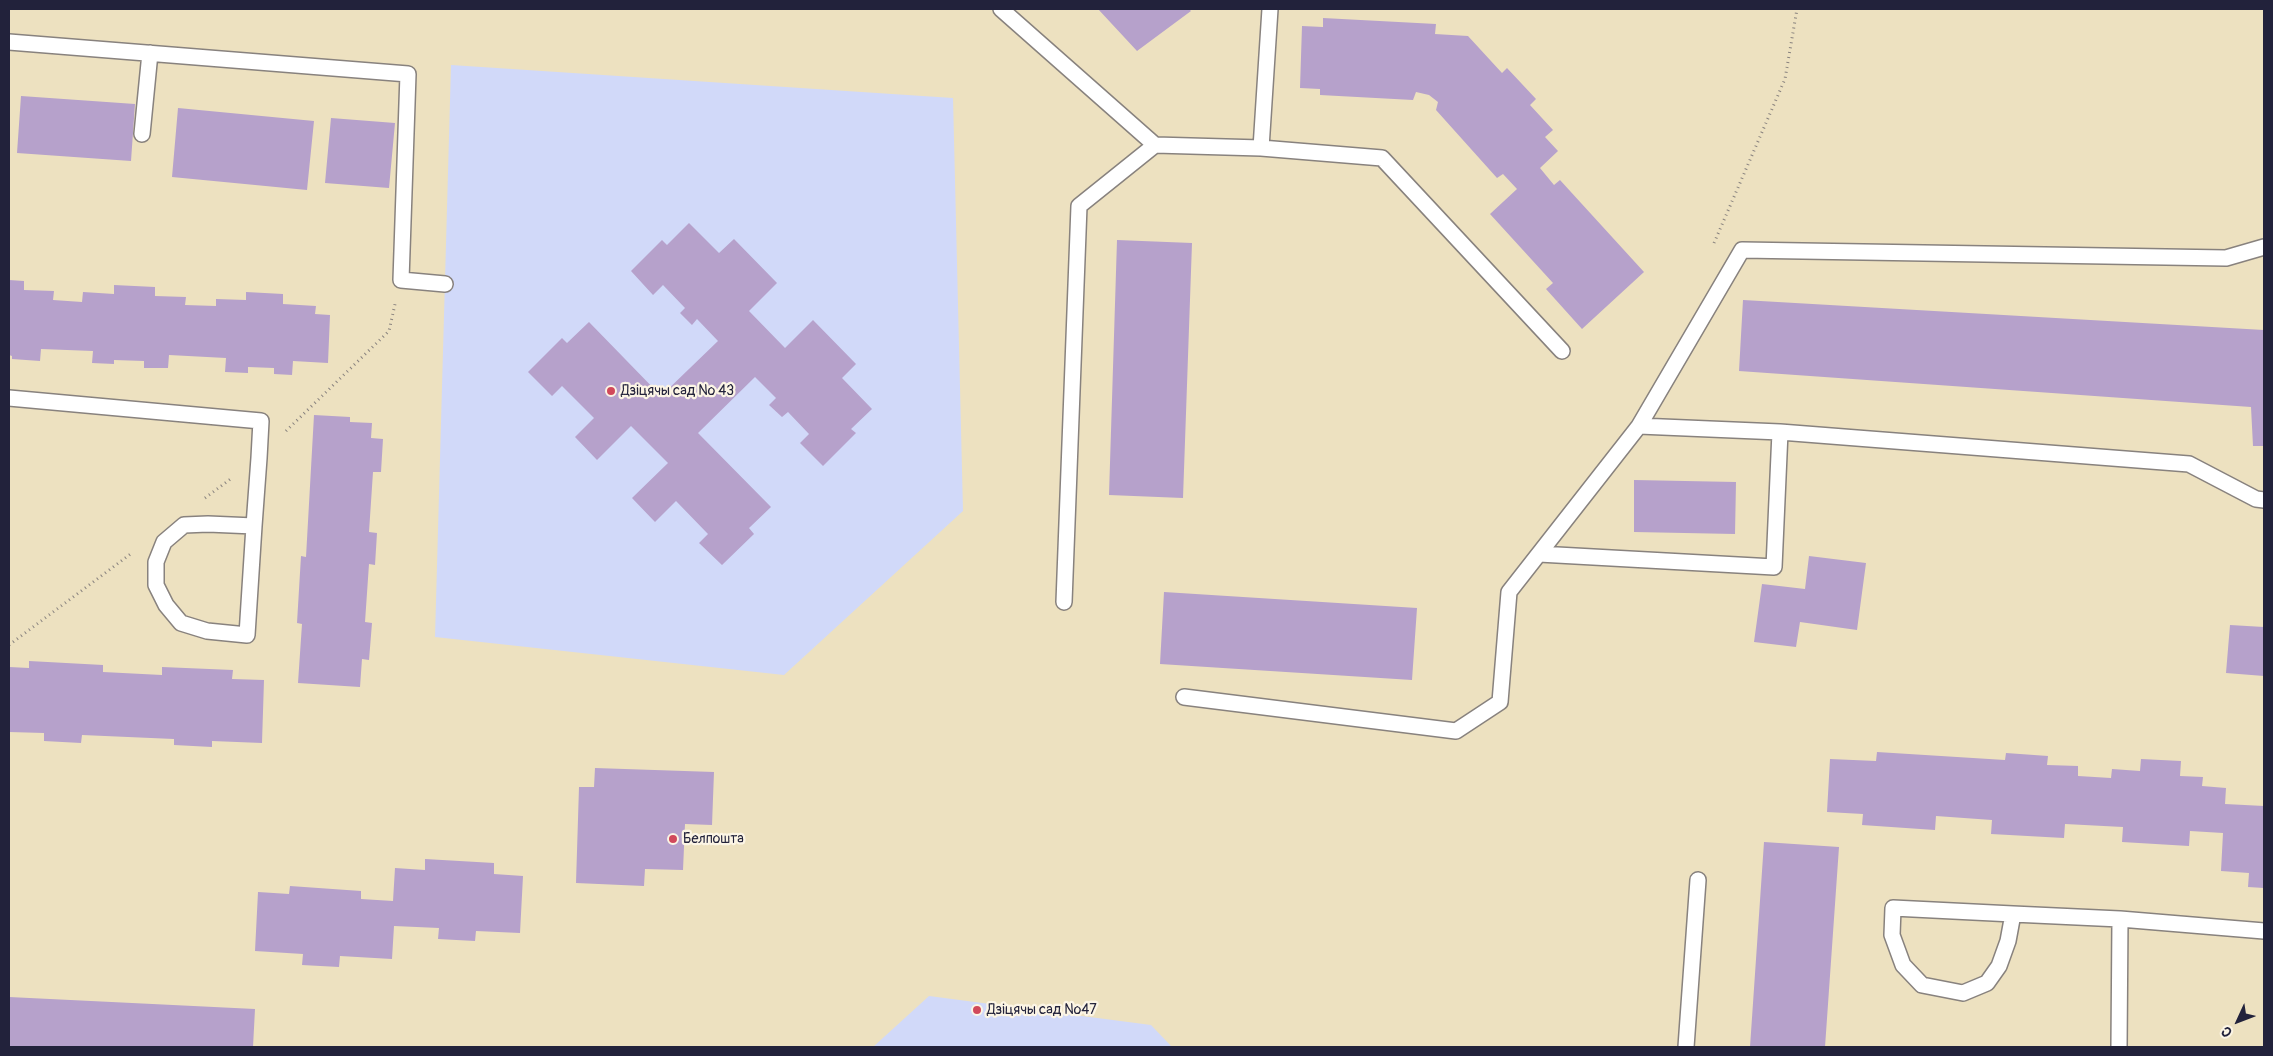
<!DOCTYPE html>
<html>
<head>
<meta charset="utf-8">
<style>
	body { margin:0 }
	#map { position:relative; width:2273px; height:1056px; overflow:hidden; background:#ede1c0; font-family:Pangolin,sans-serif }
	canvas { display:block }
	.frame { position:absolute; inset:0; border:10px solid #22223b; pointer-events:none }
	.north { position:absolute; left:2213px; top:996px; width:50px; height:50px; -webkit-text-stroke:4px #fcf5e5; paint-order:stroke; rotate:227deg; font-size:14px; font-weight:700; line-height:20px; text-align:center; color:#22223b }
	.north::after { content:''; display:block; margin:auto; width:18px; height:22px; background:#22223b; clip-path:polygon(50% 0,100% 100%,50% 72%,0 100%) }
</style>
</head>
<body>
<div id="map">
<canvas width="2273" height="1056"></canvas>
<div class="frame"></div>
<div class="north">С</div>
</div>
<script>
const ctx = document.querySelector('canvas').getContext('2d');
ctx.lineJoin = 'round';
function fill(path, color) { ctx.fillStyle = color; ctx.fill(path, 'evenodd'); }
const shape = rows => new Path2D(rows.map(r => 'M' + r).join(''));
function stroke(path, color, width, dash) { ctx.strokeStyle = color; ctx.lineWidth = width; ctx.lineCap = dash ? 'butt' : 'round'; ctx.setLineDash(dash || []); ctx.stroke(path); }
function write(font, color, halo, rows, align = 'center') {
  ctx.font = font + ' Pangolin,sans-serif'; ctx.lineWidth = 4.5; ctx.setLineDash([]); ctx.textBaseline = 'middle'; ctx.strokeStyle = halo; ctx.fillStyle = color; for (const [text, x, y, turn = 0] of rows) {
    ctx.save(); ctx.translate(x, y); ctx.rotate((+turn || 0) * Math.PI / 180); ctx.textAlign = isNaN(turn) ? turn : align; if (halo) ctx.strokeText(text, 0, 0); ctx.fillText(text, 0, 0); ctx.restore();
  }
}
const built = shape([
	[451,65,953,98,963,511,784,675,435,637],
	[929,996,1151,1025,1172,1047,873,1047]
]);
const building = shape([
	[1098,9,1189,9,1191,11,1137,51],
	[1323,18,1436,24,1435,34,1468,36,1502,73,1507,68,1536,99,1530,105,1553,130,1545,137,1558,151,1540,168,1554,185,1560,180,1644,272,1582,329,1546,289,1553,283,1490,214,1517,189,1503,174,1497,178,1436,110,1438,102,1429,95,1416,92,1413,100,1320,95,1320,89,1300,88,1302,26,1323,27],
	[21,96,135,104,131,161,17,153],
	[178,108,314,121,307,190,172,177],
	[331,118,395,123,389,188,325,183],
	[689,223,719,253,734,239,777,283,749,311,785,348,813,320,856,364,842,378,872,409,851,429,856,433,823,466,800,443,809,434,788,412,782,417,769,405,776,398,755,377,698,433,771,507,749,528,754,534,722,565,699,543,708,534,676,501,655,522,632,498,668,463,631,426,597,460,575,437,594,418,562,386,552,396,528,372,562,338,567,343,589,322,661,396,718,341,697,319,692,325,680,313,685,308,663,285,653,295,631,271,662,240,667,245],
	[1117,240,1192,243,1183,498,1109,495],
	[9,280,24,281,24,290,54,291,53,300,82,302,83,292,114,294,114,285,155,287,155,296,186,297,185,305,216,306,216,299,246,300,246,292,283,294,283,304,316,306,315,314,330,315,328,363,293,361,292,375,274,374,274,368,248,367,248,373,225,372,226,358,169,355,168,368,144,368,144,361,114,360,114,364,92,363,93,351,41,349,40,361,12,359,12,356,9,355],
	[1743,300,2264,330,2264,446,2253,446,2251,407,1739,371],
	[314,415,350,417,350,422,372,423,371,438,383,439,381,472,373,472,369,532,377,533,375,565,369,564,365,622,372,623,369,660,362,659,360,687,298,683,302,624,297,623,301,556,306,557],
	[1634,480,1736,482,1735,534,1634,532],
	[1809,556,1866,563,1857,630,1800,622,1796,647,1754,642,1762,584,1805,589],
	[1164,592,1417,608,1412,680,1160,664],
	[2230,625,2264,627,2264,676,2226,673],
	[29,661,103,665,103,672,162,675,162,667,233,670,232,679,264,680,262,743,212,741,212,747,174,745,174,739,82,735,81,743,44,741,44,733,9,732,9,667,29,668],
	[1877,752,2005,760,2006,753,2048,756,2047,765,2078,766,2078,776,2111,778,2112,769,2140,771,2141,759,2181,761,2180,776,2203,777,2202,786,2226,788,2225,804,2264,806,2264,888,2248,887,2249,873,2221,871,2223,833,2190,831,2189,846,2122,842,2123,827,2065,824,2064,838,1991,834,1992,820,1936,816,1935,830,1862,825,1863,814,1827,812,1830,759,1876,761],
	[595,768,714,772,712,825,685,824,683,870,645,869,644,886,576,883,579,787,594,787],
	[1764,842,1839,847,1825,1047,1750,1047],
	[425,859,494,863,494,874,523,876,520,933,476,931,475,941,438,939,439,928,394,926,392,959,340,956,339,967,302,965,303,954,255,951,258,892,289,894,290,886,361,891,361,899,393,901,395,868,425,870],
	[9,997,255,1009,253,1047,9,1047]
]);
const path = shape([
	[1714,243,1785,79,1797,9],
	[286,431,389,331,395,304],
	[205,498,232,478],
	[9,645,132,553]
]);
const service = shape([
	[1001,9,1155,145],
	[9,42,408,74,401,280,445,284],
	[142,134,150,53],
	[1261,148,1270,9],
	[9,398,261,421,259,458,254,526,247,635,207,631,181,623,166,605,156,585,156,562,164,542,184,525,208,524,254,526],
	[1639,426,1780,432,2189,464,2256,499,2264,500],
	[1539,554,1774,567,1780,432],
	[1064,602,1079,206,1155,145,1261,148,1382,158,1562,351],
	[1184,697,1456,731,1500,702,1509,592,1639,426,1742,250,2226,258,2264,247],
	[2013,914,2008,941,1999,966,1987,983,1963,993,1922,985,1903,965,1892,935,1893,908,2013,914,2120,919,2264,931],
	[1686,1047,1698,880],
	[2119,1047,2120,919]
]);
const markers = [
	[611,391,5,"#d1495b"],
	[673,839,5,"#d1495b"],
	[977,1010,5,"#d1495b"]
];
const poiNames = [
	["Дзіцячы сад № 43",621,391],
	["Белпошта",683,839],
	["Дзіцячы сад №47",987,1010]
];
fill(built, '#d1d9f9');
fill(building, '#b6a1cb');
stroke(service, '#88827e', 18);
stroke(path, '#88827e', 3, [1, 4]);
stroke(service, '#fff', 15);
for (const [x, y, r, color] of markers) { const dot = new Path2D(); dot.arc(x, y, r, 0, 2 * Math.PI); ctx.fillStyle = color; ctx.fill(dot); stroke(dot, '#fcf5e5', 2); }
write('14px', '#22223b', '#fcf5e5', poiNames, 'left');
</script>
</body>
</html>
